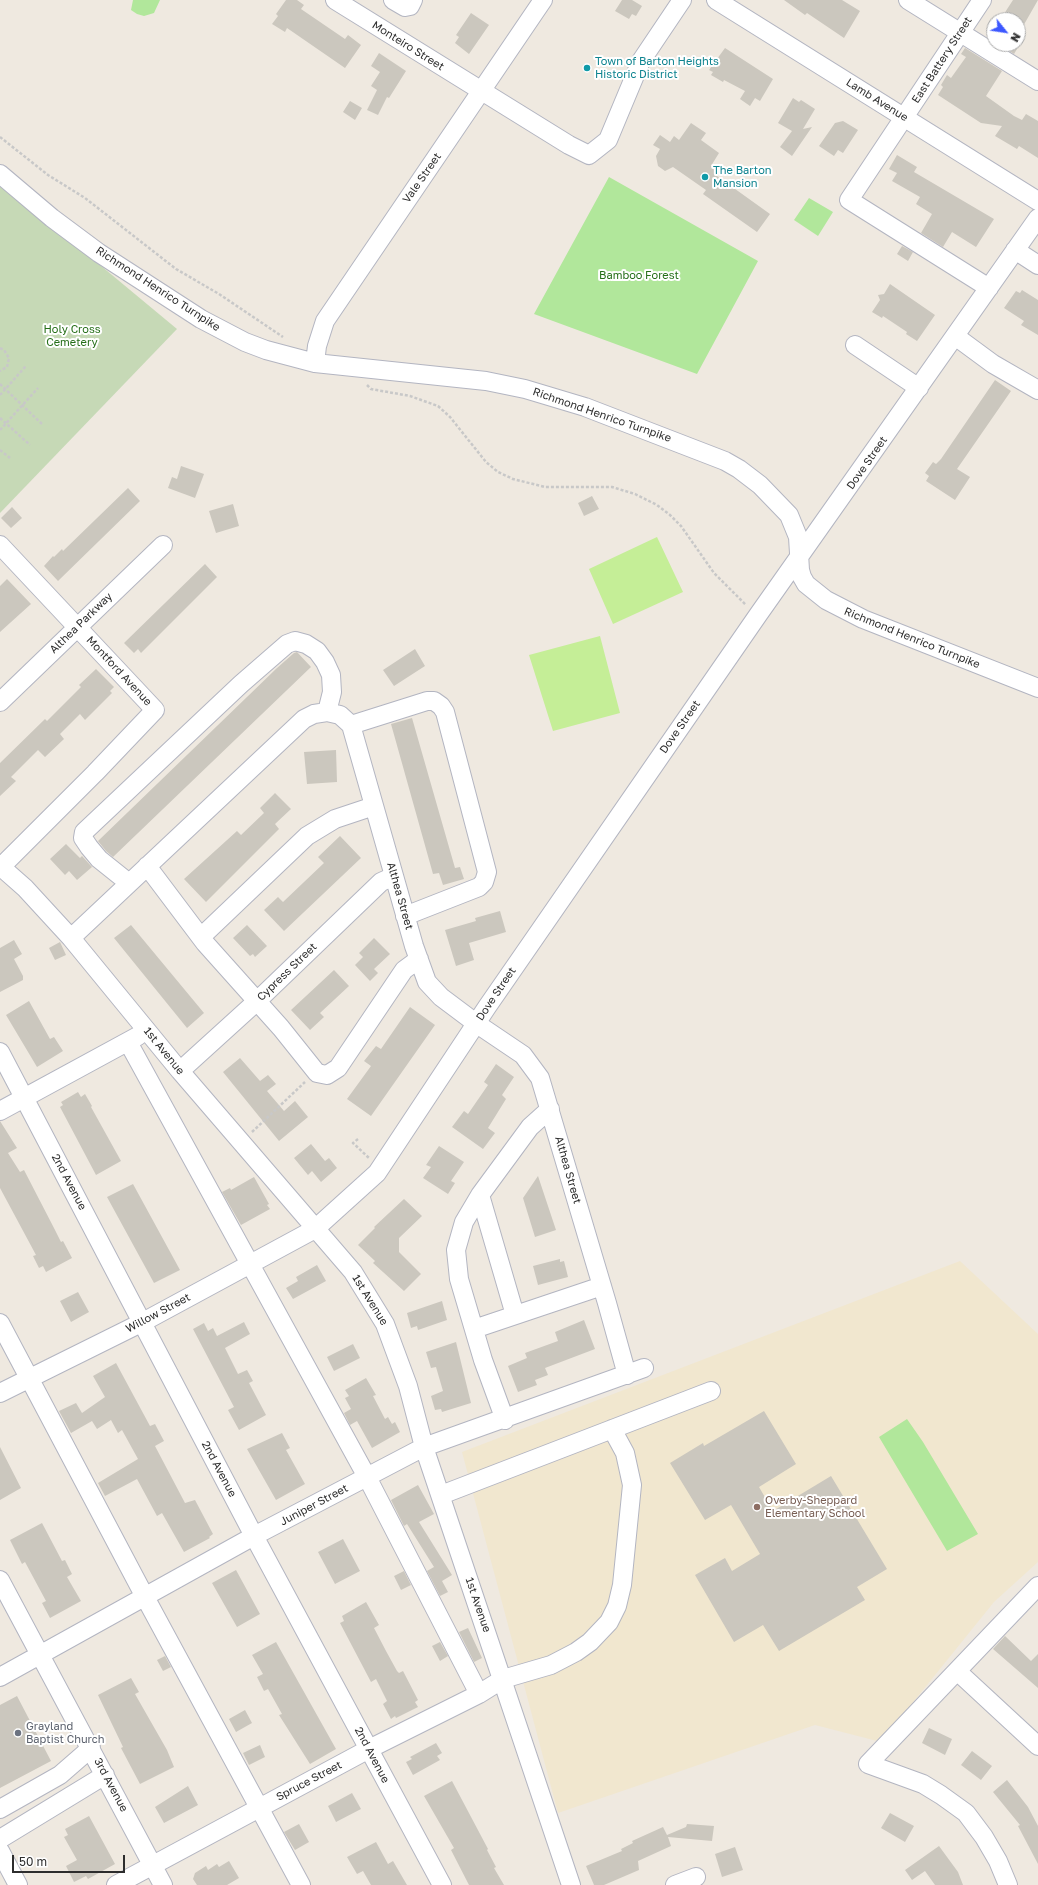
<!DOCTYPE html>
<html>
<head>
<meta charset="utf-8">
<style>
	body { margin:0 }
	#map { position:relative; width:1038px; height:1885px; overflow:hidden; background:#efe9e0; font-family:"Golos Text",sans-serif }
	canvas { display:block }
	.north { position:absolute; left:986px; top:12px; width:40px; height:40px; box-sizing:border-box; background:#fff; border:1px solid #ababab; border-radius:50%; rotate:120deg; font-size:11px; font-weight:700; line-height:16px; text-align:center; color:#2d2d2d }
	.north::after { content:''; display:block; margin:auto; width:14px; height:18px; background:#3d58ff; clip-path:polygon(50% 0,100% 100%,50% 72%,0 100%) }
	.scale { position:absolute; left:12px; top:1855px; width:113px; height:18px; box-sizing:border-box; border:2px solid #2d2d2d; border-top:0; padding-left:5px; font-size:12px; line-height:14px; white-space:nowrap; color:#2d2d2d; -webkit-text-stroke:3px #fff; paint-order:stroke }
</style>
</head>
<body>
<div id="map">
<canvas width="1038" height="1885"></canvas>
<div class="north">N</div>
<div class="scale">50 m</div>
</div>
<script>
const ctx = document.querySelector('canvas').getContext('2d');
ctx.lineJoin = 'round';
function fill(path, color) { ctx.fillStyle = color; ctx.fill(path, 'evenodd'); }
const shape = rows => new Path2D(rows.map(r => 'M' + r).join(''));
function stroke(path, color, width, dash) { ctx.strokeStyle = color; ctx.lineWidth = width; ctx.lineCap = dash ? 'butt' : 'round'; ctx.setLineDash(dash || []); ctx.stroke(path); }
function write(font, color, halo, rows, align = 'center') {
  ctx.font = font + ' "Golos Text",sans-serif'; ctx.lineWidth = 4; ctx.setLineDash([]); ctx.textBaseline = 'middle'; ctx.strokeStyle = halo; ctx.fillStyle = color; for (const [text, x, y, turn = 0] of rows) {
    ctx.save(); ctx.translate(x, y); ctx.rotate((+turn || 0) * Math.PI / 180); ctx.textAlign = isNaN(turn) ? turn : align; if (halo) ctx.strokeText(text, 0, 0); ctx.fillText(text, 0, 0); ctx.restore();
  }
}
const education = shape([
	[960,1261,1038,1334,1038,1562,994,1602,881,1742,815,1725,558,1813,462,1452]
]);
const green = shape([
	[133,0,160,0,154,13,144,16,137,14,131,10],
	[609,177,758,261,697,374,534,314],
	[809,198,833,212,818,236,794,220],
	[907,1419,923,1442,978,1534,947,1551,879,1437]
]);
const cemetery = shape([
	[0,182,177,329,0,513]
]);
const pitch = shape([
	[657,537,683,592,613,624,589,569],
	[600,636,620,713,553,731,529,655]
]);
const building = shape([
	[286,0,297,0,304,5,301,9,345,39,348,35,361,45,345,68,287,28,285,32,272,24,278,16,276,14],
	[622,0,632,0,642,6,636,16,632,14,629,19,615,11],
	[784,0,842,0,860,11,844,38,807,13,805,15],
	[1013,0,1038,0,1018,35,1018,20,1000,20],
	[471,13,489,25,469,54,455,43,459,37,456,35],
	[998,44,1020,44,1014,54],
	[725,48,773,79,760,101,755,98,750,106,740,99,745,91,724,80,723,82,711,75,713,72,709,70],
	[965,48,1002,71,986,96,1014,116,1022,120,1026,114,1038,121,1038,158,1019,146,1017,149,995,136,1002,126,981,123,938,95,943,87,941,85,947,75,951,78,966,57,961,54],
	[379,53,406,71,389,98,387,97,378,115,367,110,377,90,371,86,380,72,371,66],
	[793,98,799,102,801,100,815,109,803,129,812,127,792,156,780,147,792,131,778,123],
	[350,101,362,108,355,120,343,112],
	[843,121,858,130,843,153,838,150,834,156,819,146,835,123],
	[691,123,706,133,701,140,719,153,711,166,720,172,717,176,770,214,757,232,703,194,706,190,673,167,665,171,658,166,656,156,660,149,653,145,660,135,670,142,674,136,679,140],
	[897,155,917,167,914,172,994,219,976,247,952,232,943,247,921,233,932,214,916,204,920,197,892,181,897,173,889,169],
	[902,246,913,252,908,261,897,254],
	[890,284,935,315,917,341,906,334,907,332,883,316,882,318,872,312,880,300,878,295,884,294],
	[1022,290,1038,300,1038,335,1021,325,1024,321,1004,308,1016,291,1020,293],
	[995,380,1011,391,957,469,970,477,955,500,926,481,929,476,925,473,933,462,936,464,941,459],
	[181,466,204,474,195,498,168,488,172,477,177,479],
	[128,488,140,501,58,581,44,566,53,556,54,557,62,549,63,551],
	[592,496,599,509,584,516,578,503],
	[233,504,239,526,216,533,209,511],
	[12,507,22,518,11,528,1,518],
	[205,564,217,577,141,653,138,649,134,653,124,643],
	[7,579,31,604,0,632,0,586],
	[415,649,425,666,394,686,383,670],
	[297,652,311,667,113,857,106,851,98,841,277,668,294,653],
	[96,669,114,687,110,691,112,693,85,720,80,714,60,734,64,739,45,757,38,750,11,777,16,781,0,796,0,763,45,719,47,721,81,687,79,685],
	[412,718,455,868,460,867,464,879,443,885,439,873,433,874,391,724],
	[336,750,337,782,307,784,304,752],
	[275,793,291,809,275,824,279,829,206,902,184,879,237,831,241,835,264,813,260,808],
	[340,836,361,858,284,931,264,910,278,897,283,902,324,863,318,857],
	[66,844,80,858,82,856,92,867,77,880,69,871,65,875,50,859],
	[500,911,506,932,469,943,474,960,456,966,445,930,476,921,475,918],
	[131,925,204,1013,187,1028,114,938],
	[247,925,267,946,255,957,253,954,250,956,233,938],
	[374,938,390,954,374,969,378,973,370,981,355,965,363,957,359,953],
	[14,940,22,954,14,959,23,976,23,980,0,992,0,948],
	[60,942,66,955,55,960,49,948],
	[334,970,349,986,320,1013,324,1017,310,1030,291,1010],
	[29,1001,50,1039,54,1037,63,1051,37,1067,6,1015],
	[410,1007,435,1025,371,1116,347,1099,371,1066,364,1061,376,1046,381,1049],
	[240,1058,260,1081,268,1075,276,1084,267,1091,284,1111,295,1101,308,1117,279,1141,223,1072],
	[496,1064,514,1077,502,1095,506,1099,488,1128,495,1133,483,1149,452,1127,464,1111,468,1114,488,1085,484,1082],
	[78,1092,81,1097,85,1094,92,1106,91,1107,121,1161,96,1175,60,1107,63,1105,61,1102],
	[0,1121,17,1148,8,1153,20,1172,24,1170,55,1230,61,1242,63,1241,72,1258,46,1272,43,1266,39,1268,33,1256,36,1255,0,1188],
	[311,1144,325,1161,329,1158,337,1168,321,1182,312,1171,308,1175,294,1158],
	[439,1146,464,1162,451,1181,455,1183,448,1194,423,1178,431,1167,426,1165],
	[538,1176,556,1230,535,1237,523,1198],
	[254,1177,269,1204,267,1205,270,1209,241,1225,222,1192,230,1188,231,1190],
	[133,1184,180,1270,154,1283,107,1197],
	[404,1199,422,1216,399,1238,399,1252,421,1274,404,1291,373,1263,375,1261,358,1245,375,1228,374,1227],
	[560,1259,560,1262,564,1261,568,1277,538,1285,533,1266],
	[317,1265,326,1281,293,1299,286,1288,298,1281,296,1277],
	[78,1292,89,1312,71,1322,60,1301],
	[442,1301,447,1320,418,1330,417,1326,411,1328,407,1313],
	[584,1320,595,1349,545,1368,548,1375,535,1380,537,1385,518,1392,508,1366,527,1358,525,1353,558,1341,555,1332],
	[244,1322,250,1334,225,1348,238,1374,247,1370,253,1381,249,1383,266,1415,239,1430,228,1410,234,1407,193,1329,204,1323,208,1331,213,1328,217,1336],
	[456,1342,471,1403,442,1412,441,1409,435,1410,431,1396,443,1391,436,1367,431,1368,426,1352],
	[353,1344,360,1358,334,1371,327,1357],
	[116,1363,150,1426,155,1424,164,1441,155,1446,185,1503,195,1500,213,1534,209,1537,210,1538,184,1552,162,1513,157,1516,137,1479,105,1496,98,1483,138,1459,122,1430,118,1433,111,1420,97,1429,92,1421,71,1433,59,1411,76,1403,82,1413,105,1397,93,1376],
	[366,1378,376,1395,373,1396,385,1419,388,1417,392,1424,395,1422,400,1432,372,1448,357,1421,350,1425,344,1413,351,1409,345,1398,349,1396,345,1390],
	[764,1411,796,1464,759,1487,773,1511,831,1476,887,1569,857,1587,865,1600,779,1651,763,1625,734,1642,695,1575,725,1558,732,1571,760,1554,731,1505,705,1520,670,1463,703,1443,704,1446],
	[282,1433,290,1448,286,1450,305,1484,276,1500,247,1449],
	[0,1447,21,1488,0,1500],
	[418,1485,434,1514,419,1522,452,1575,442,1581,448,1592,440,1596,427,1571,434,1567,407,1524,404,1526,391,1500],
	[42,1523,62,1561,65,1560,72,1574,67,1577,81,1601,50,1618,42,1603,46,1601,25,1562,22,1564,10,1540],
	[343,1539,360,1571,335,1584,318,1552],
	[236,1570,260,1614,237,1627,212,1583],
	[404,1571,411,1585,401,1590,394,1576],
	[366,1602,379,1625,374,1628,386,1651,397,1671,399,1673,403,1671,418,1700,415,1702,418,1707,396,1718,395,1716,391,1719,383,1704,387,1701,376,1679,371,1682,340,1623,344,1621,342,1616],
	[468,1628,482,1658,474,1662,459,1632],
	[1005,1636,1031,1661,1038,1654,1038,1688,993,1649],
	[276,1642,336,1749,310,1764,279,1715,282,1714,268,1689,264,1691,257,1677,263,1674,252,1655],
	[440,1642,448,1656,440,1661,432,1646],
	[165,1656,171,1667,163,1671,157,1660],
	[131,1678,139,1692,135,1694,167,1750,174,1767,140,1784,121,1748,123,1747,98,1695],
	[17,1696,51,1761,0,1788,0,1705],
	[245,1710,252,1723,236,1732,229,1719],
	[929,1728,952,1739,945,1755,922,1743],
	[436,1743,442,1753,437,1756,440,1760,413,1775,406,1762,412,1759,410,1757],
	[260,1745,265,1757,249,1765,243,1753],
	[972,1751,992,1766,981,1780,961,1765],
	[1007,1780,1028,1807,1038,1826,1038,1864,1018,1826,1020,1825,993,1792],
	[452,1781,488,1849,487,1850,496,1867,494,1868,504,1885,469,1885,451,1850,454,1848,424,1796],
	[188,1786,198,1805,164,1823,155,1807],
	[352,1793,361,1809,336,1822,328,1806],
	[890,1813,914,1826,905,1842,881,1828],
	[89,1816,115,1864,88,1879,86,1876,74,1882,66,1866,77,1860,64,1837,68,1835,65,1829],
	[299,1824,309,1842,295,1850,284,1832],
	[687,1824,714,1826,712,1841,668,1837,671,1846,638,1861,639,1870,604,1885,594,1885,586,1866,622,1851,621,1849,633,1843,632,1841,663,1827,667,1835,686,1827],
	[376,1842,388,1864,393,1861,407,1885,371,1885,363,1871,357,1874,347,1857],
	[939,1846,958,1872,963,1885,935,1885,925,1871,912,1880,905,1870],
	[735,1847,743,1870,722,1877,715,1854],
	[229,1861,239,1878,227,1885,197,1885,193,1879,195,1873,206,1866,208,1870,217,1864,219,1867]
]);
const path = shape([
	[0,137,48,175,85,198,176,269,219,294,283,337],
	[0,348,4,350,9,358,7,367,0,371],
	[0,384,43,425],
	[367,385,371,389,410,396,438,406,450,417,486,462,498,472,513,479,545,487,612,487,635,494,657,505,670,515,681,526,714,573,746,605],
	[0,395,26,366],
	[0,418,30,445],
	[0,430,38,388],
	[0,450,10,458],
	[252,1132,305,1082],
	[358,1139,353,1143,369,1158]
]);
const minor = shape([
	[335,0,569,145,589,155,608,140,641,61,682,0],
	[393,0,405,7,410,6,413,0],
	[716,0,1038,201],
	[908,0,1038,81],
	[982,0,849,200,989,288],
	[0,174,52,218,99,253,201,319,245,342,266,350,315,363,486,381,525,389,585,407,725,461,739,469,760,485,789,515,798,537,800,570,802,577,806,584,826,600,863,619,1038,688],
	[1015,250,1038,265],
	[955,336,993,364,1038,390],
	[855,345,919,388],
	[315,363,317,346,325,321,543,0],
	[0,545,155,710,95,773,1,867],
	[0,702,163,545],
	[351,725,427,701,434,701,441,706,445,712,487,872,484,882,479,887,405,916],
	[0,866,25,888,71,938,180,1071,353,1272,385,1324,408,1386,424,1447,571,1885],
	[147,866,205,943,281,1028,317,1073,327,1075,338,1068,404,970,419,959],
	[129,883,99,859,89,847,83,838,84,832,241,684,287,644,295,641,306,644,317,651,325,662,331,675,332,692,327,712],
	[201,937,307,836,335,819,374,806],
	[71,938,304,719,314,714,327,712,340,715,351,725,414,946,427,982,441,997,477,1024,523,1055,540,1078,607,1303,627,1375],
	[128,1042,367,1477,479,1694],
	[0,1052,254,1536,442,1885],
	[180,1071,256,1002,381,882,394,876],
	[0,1111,138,1036],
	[480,1195,515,1315],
	[0,1323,145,1597,301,1885],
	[474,1329,602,1286],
	[0,1393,143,1322,315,1229,377,1173,487,1007,758,615,1038,218],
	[505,1420,483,1360,459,1279,456,1250,464,1222,480,1195,530,1127,550,1109],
	[441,1495,711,1391],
	[0,1580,163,1885],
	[957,1671,1038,1746],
	[0,1677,254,1536,424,1447,644,1368],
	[0,1809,60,1775,91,1748],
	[0,1839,105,1775],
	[0,1851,18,1885],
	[116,1885,369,1749,479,1694,503,1679,551,1665,576,1652,590,1642,609,1622,617,1606,622,1585,632,1485,625,1453,612,1429],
	[675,1885,696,1877],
	[1008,1885,998,1861,984,1837,966,1813,941,1795,923,1784,868,1764,1038,1586]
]);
const markers = [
	[587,68,4,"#0f9aa8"],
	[705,177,4,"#0f9aa8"],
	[757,1507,4,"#8d6e63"],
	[18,1733,4,"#6b7280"]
];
const streetNames = [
	["Monteiro Street",408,46,32],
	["East Battery Street",942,60,-57],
	["Lamb Avenue",877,100,32],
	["Vale Street",422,178,-55],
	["Richmond Henrico Turnpike",158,289,33],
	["Richmond Henrico Turnpike",602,415,19],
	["Dove Street",867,463,-55],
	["Althea Parkway",81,623,-44],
	["Richmond Henrico Turnpike",912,638,22],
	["Montford Avenue",119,671,47],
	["Dove Street",680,727,-55],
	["Althea Street",400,896,74],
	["Cypress Street",287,972,-44],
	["Dove Street",496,994,-56],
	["1st Avenue",164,1051,51],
	["Althea Street",568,1170,74],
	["2nd Avenue",69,1182,62],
	["1st Avenue",370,1300,58],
	["Willow Street",158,1313,-28],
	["2nd Avenue",219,1469,62],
	["Juniper Street",314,1505,-28],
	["1st Avenue",478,1605,71],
	["2nd Avenue",372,1755,62],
	["Spruce Street",309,1781,-28],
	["3rd Avenue",111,1785,62]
];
const cultureNames = [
	["Town of Barton Heights",595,62],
	["Historic District",595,75],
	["The Barton",713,171],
	["Mansion",713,184]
];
const parkNames = [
	["Bamboo Forest",639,276],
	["Holy Cross",72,330],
	["Cemetery",72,343]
];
const educationNames = [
	["Overby-Sheppard",765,1501],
	["Elementary School",765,1514]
];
const worshipNames = [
	["Grayland",26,1727],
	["Baptist Church",26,1740]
];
fill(education, '#f1e7cf');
fill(green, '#b1e79b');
fill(cemetery, '#c6d9b6');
fill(pitch, '#c5ee97');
fill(building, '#cbc7be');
stroke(minor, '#b3b5c1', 20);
stroke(path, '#c8c8c8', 2.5, [3, 2]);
stroke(minor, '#fff', 18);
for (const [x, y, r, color] of markers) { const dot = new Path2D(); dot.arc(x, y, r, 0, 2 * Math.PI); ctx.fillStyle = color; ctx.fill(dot); stroke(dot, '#fff', 1.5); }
write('11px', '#2d2d2d', '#fff', streetNames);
write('11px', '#0d838f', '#fff', cultureNames, 'left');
write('11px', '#266f19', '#fff', parkNames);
write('11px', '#785e54', '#fff', educationNames, 'left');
write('11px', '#5b616d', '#fff', worshipNames, 'left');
</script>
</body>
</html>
